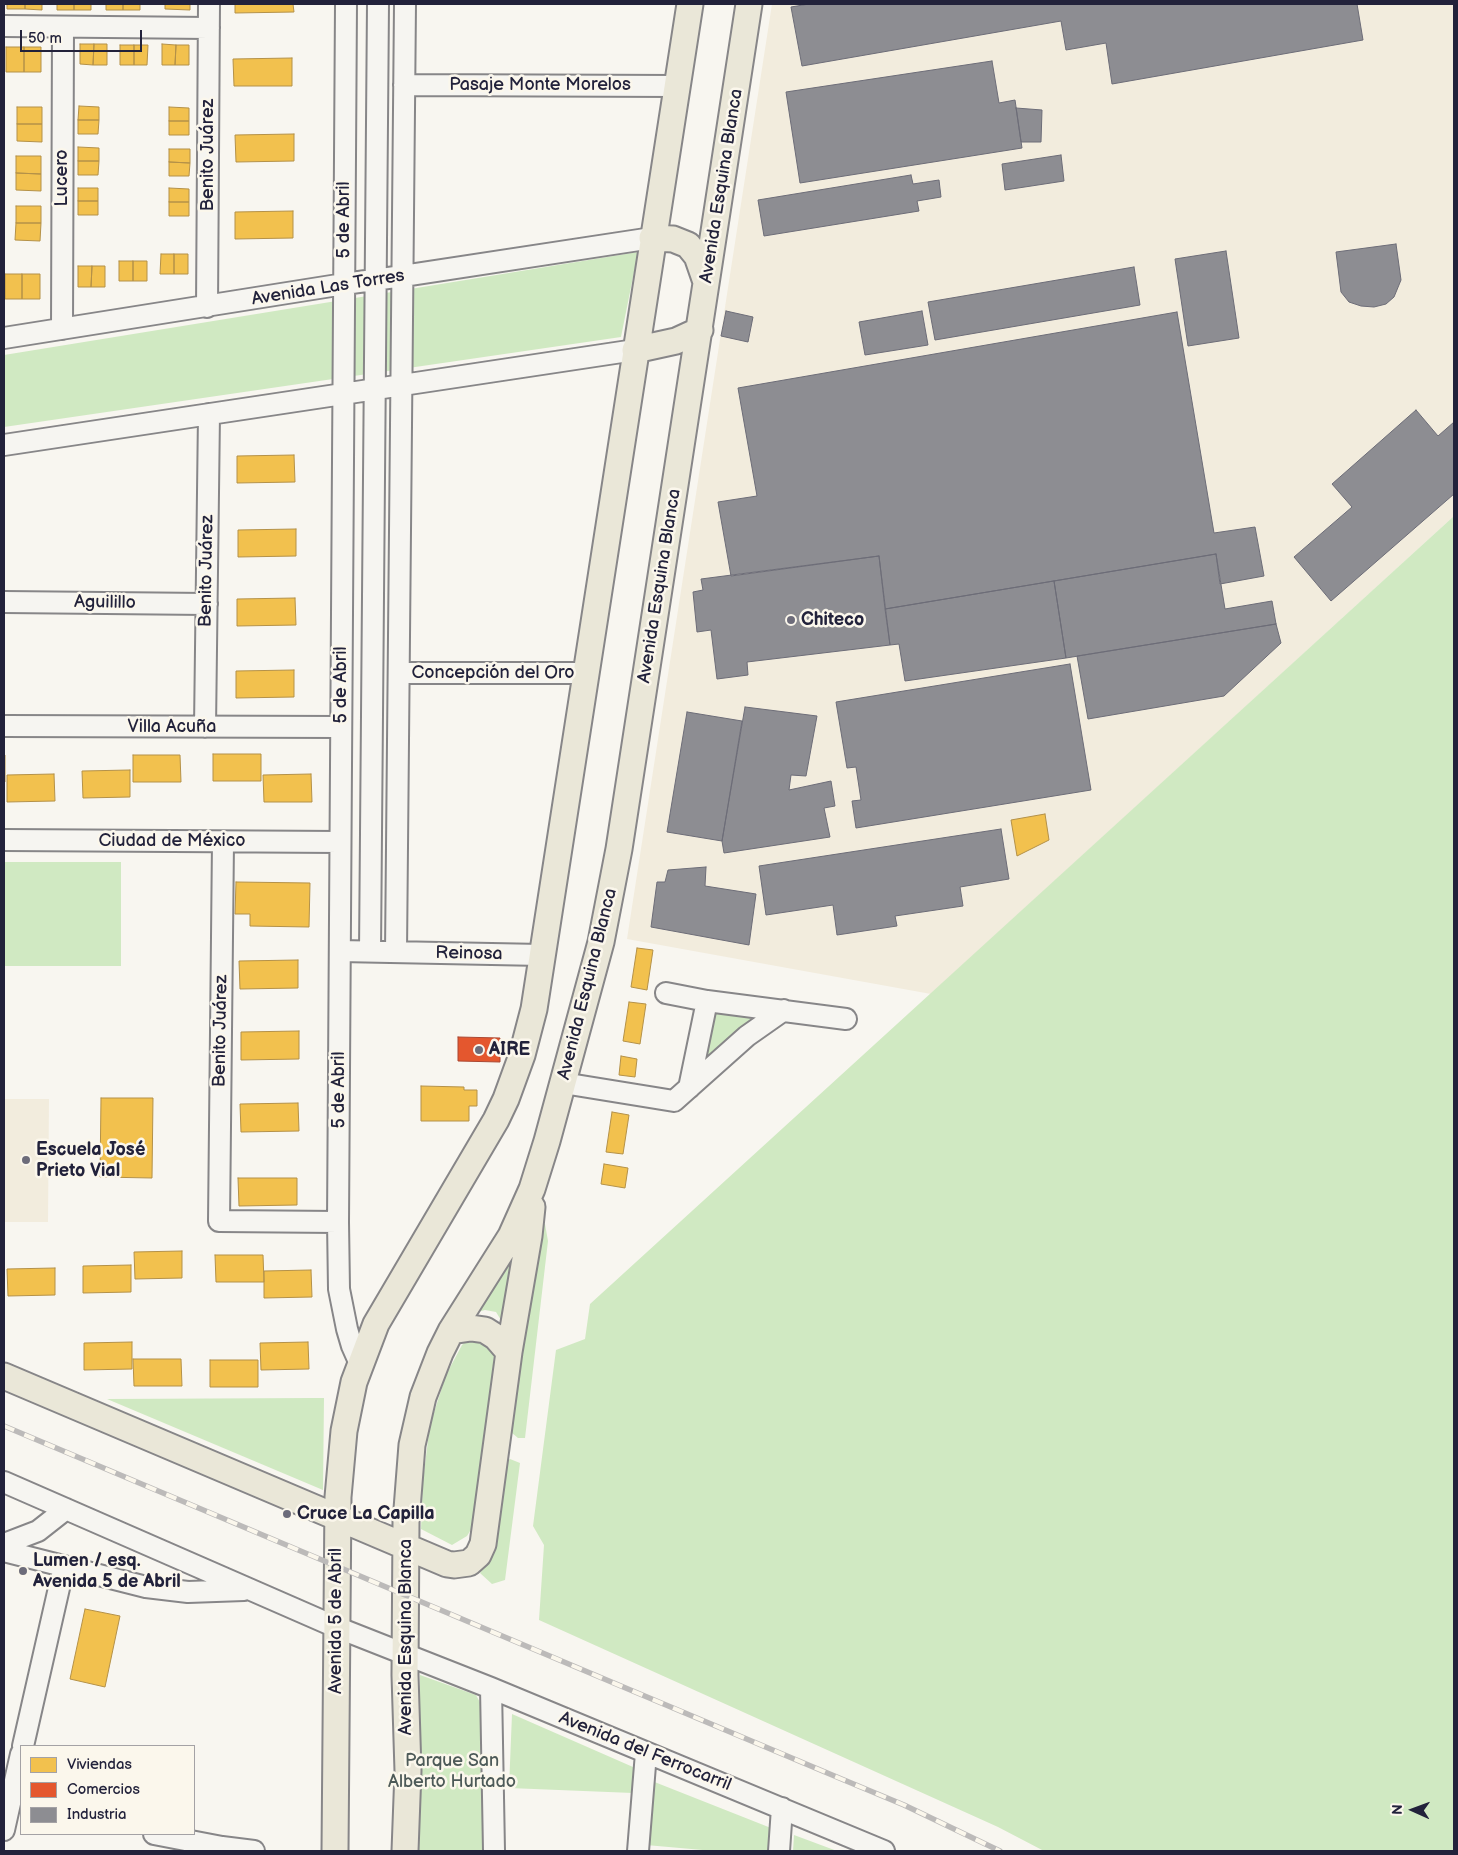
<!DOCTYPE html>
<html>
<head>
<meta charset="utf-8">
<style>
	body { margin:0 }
	#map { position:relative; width:1458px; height:1855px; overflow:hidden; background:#f8f6f0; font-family:"Balsamiq Sans",sans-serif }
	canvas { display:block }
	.frame { position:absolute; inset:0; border:5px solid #22223b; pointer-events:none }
	.legend { position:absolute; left:20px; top:1745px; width:175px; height:90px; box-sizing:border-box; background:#fbf7ec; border:1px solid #a4a2a5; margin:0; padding:6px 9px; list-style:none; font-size:15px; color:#22223b }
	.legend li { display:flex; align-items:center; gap:10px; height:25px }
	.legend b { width:25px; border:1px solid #a4a2a5 }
	.north { position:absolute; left:1388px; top:1785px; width:50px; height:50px; -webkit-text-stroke:4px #fbf7ec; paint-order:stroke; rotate:272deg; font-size:14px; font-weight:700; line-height:20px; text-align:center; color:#22223b }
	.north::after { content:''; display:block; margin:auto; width:18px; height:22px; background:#22223b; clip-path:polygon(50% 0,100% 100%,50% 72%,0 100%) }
	.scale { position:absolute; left:20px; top:30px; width:122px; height:22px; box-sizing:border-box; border:2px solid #22223b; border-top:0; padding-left:6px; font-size:15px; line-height:18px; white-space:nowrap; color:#22223b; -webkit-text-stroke:4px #fbf7ec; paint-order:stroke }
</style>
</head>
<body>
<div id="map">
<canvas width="1458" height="1855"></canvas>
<div class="frame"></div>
<ul class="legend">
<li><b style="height:14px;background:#f2c14e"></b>Viviendas</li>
<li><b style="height:14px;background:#e4572e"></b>Comercios</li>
<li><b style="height:14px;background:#8d8d92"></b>Industria</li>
</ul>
<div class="north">N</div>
<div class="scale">50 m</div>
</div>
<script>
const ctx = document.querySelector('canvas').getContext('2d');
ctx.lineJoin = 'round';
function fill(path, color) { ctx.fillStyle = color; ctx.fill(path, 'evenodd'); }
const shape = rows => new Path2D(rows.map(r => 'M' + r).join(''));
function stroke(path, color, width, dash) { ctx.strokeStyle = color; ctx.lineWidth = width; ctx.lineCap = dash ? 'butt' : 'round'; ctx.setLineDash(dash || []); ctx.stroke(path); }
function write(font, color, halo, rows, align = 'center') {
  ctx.font = font + ' "Balsamiq Sans",sans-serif'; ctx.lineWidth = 5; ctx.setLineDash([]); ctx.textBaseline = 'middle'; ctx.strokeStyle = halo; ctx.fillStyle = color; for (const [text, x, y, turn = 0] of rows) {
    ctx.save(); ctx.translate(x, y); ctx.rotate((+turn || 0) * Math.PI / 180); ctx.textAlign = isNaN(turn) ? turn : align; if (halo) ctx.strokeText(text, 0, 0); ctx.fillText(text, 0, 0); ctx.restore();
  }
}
const built = shape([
	[772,4,1454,4,1454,516,931,994,627,939],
	[4,1099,49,1099,48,1222,4,1222]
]);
const green = shape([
	[638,252,621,337,4,427,4,355],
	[1454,516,1454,1851,1044,1851,998,1827,539,1620,544,1545,533,1526,556,1350,585,1339,590,1304],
	[4,862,121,862,121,966,4,966],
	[713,1009,767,1013,700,1071],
	[545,1224,548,1241,525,1438,518,1438,506,1428,532,1226],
	[511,1252,516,1256,504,1325,496,1312,485,1310,474,1313],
	[472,1335,491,1345,494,1357,475,1523,467,1536,452,1545,421,1529,423,1480,430,1425,446,1375,462,1345],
	[324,1398,323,1490,107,1399,312,1398],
	[510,1459,520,1463,505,1580,492,1584,480,1573,488,1562,500,1465],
	[420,1675,476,1695,483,1708,486,1851,419,1851],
	[512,1714,633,1767,633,1793,509,1788],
	[652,1781,771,1828,768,1851,714,1851,646,1845],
	[794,1835,837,1851,793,1851]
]);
const homes = shape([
	[7,4,25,4,25,9,7,9,7,4],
	[25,4,42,4,42,10,25,9,25,4],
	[57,4,74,4,74,10,57,10,57,4],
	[74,4,91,4,91,10,74,10,74,4],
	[106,4,123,4,123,10,106,10,106,4],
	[123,4,140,4,140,10,123,10,123,4],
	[165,4,190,4,190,10,165,9,165,4],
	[235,4,293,4,294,12,235,13,235,4],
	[80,44,94,44,93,65,80,64,80,44],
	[94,44,107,44,107,65,93,65,94,44],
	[162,44,176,45,175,65,162,65,162,44],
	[120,45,134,45,134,65,120,65,120,45],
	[134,45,148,45,147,65,134,65,134,45],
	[176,45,189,45,189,65,175,65,176,45],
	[6,47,24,47,24,72,6,72,6,47],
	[24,47,41,47,41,72,24,72,24,47],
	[292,58,292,86,234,86,233,59,292,58],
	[79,106,99,107,99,120,78,120,79,106],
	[17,107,42,107,42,124,17,124,17,107],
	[169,107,189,108,189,121,169,121,169,107],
	[78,120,99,120,98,134,78,134,78,120],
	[169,121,189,121,189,135,169,135,169,121],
	[17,124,42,124,42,142,17,141,17,124],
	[294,134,294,161,236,162,235,135,294,134],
	[78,147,99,148,99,161,78,161,78,147],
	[169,149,190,149,190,163,169,162,169,149],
	[16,156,41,156,41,174,16,173,16,156],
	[78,161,99,161,98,175,78,175,78,161],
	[169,162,190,163,189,176,169,176,169,162],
	[16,173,41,174,41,191,16,190,16,173],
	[78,188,98,188,98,201,78,201,78,188],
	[169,188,189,189,189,202,169,202,169,188],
	[78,201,98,201,98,215,78,215,78,201],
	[169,202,189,202,189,216,169,216,169,202],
	[16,206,41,206,41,223,16,223,16,206],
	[293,211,293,238,235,239,235,212,293,211],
	[16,223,41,223,40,241,15,240,16,223],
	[161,254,174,254,174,274,160,274,161,254],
	[174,254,188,254,188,274,174,274,174,254],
	[119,261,133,261,133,281,119,281,119,261],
	[133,261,147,261,147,281,133,281,133,261],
	[78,266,92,266,91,287,78,287,78,266],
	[92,266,105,266,105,287,91,287,92,266],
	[5,274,22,274,22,299,5,299,5,274],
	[22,274,40,274,40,299,22,299,22,274],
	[294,455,295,482,237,483,237,456,294,455],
	[296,529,296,556,238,557,238,530,296,529],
	[295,598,296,625,237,626,237,599,295,598],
	[294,670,294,697,236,698,236,671,294,670],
	[213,754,261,754,261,781,213,781,213,754],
	[4,755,5,755,5,782,4,782,4,755],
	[133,755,180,755,181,782,133,782,133,755],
	[130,770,130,797,83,798,82,771,130,770],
	[54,774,55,801,7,802,7,775,54,774],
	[311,774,312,802,264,802,263,775,311,774],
	[1045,814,1049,840,1017,856,1011,820,1045,814],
	[236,882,310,883,309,927,250,926,250,914,235,914,236,882],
	[637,948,653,950,647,990,631,987,637,948],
	[298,960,298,988,240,989,239,961,298,960],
	[629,1002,646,1004,640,1044,623,1041,629,1002],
	[299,1031,299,1059,241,1060,241,1032,299,1031],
	[621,1056,637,1059,635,1077,619,1075,621,1056],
	[421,1086,464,1087,464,1090,477,1090,477,1106,469,1106,469,1121,421,1121,421,1086],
	[101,1098,153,1098,152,1178,100,1177,101,1098],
	[298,1103,299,1131,241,1132,240,1104,298,1103],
	[612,1112,629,1115,623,1154,606,1152,612,1112],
	[604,1164,628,1168,625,1188,601,1184,604,1164],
	[238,1178,297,1178,297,1205,239,1206,238,1178],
	[182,1251,182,1278,135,1279,134,1252,182,1251],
	[215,1255,263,1255,264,1282,216,1282,215,1255],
	[131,1265,131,1292,83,1293,83,1266,131,1265],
	[55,1268,55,1295,8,1296,7,1269,55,1268],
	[311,1270,312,1297,264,1298,264,1271,311,1270],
	[132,1342,132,1369,84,1370,84,1343,132,1342],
	[308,1342,309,1369,261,1370,260,1343,308,1342],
	[133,1359,181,1359,182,1386,134,1386,133,1359],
	[210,1360,258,1360,258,1387,210,1387,210,1360],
	[85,1609,120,1616,105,1687,70,1679,85,1609]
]);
const shops = shape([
	[458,1037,500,1038,500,1062,458,1061,458,1037]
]);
const industry = shape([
	[809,4,1357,4,1363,40,1112,84,1106,43,1066,50,1061,21,802,66,791,7,809,4],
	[992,61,999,103,1015,100,1022,148,800,183,786,92,992,61],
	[1016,108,1042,110,1041,142,1021,142,1016,108],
	[1061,155,1064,181,1005,190,1002,164,1061,155],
	[911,175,913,184,939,180,941,197,917,201,919,211,764,236,758,200,911,175],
	[1396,244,1401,280,1394,297,1386,304,1374,307,1361,306,1349,302,1341,292,1336,252,1396,244],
	[1226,251,1239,338,1188,346,1175,259,1226,251],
	[1134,267,1140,305,935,340,928,302,1134,267],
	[726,311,753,317,748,342,721,336,726,311],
	[922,311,928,345,865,355,859,322,922,311],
	[1177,312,1214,533,1255,527,1264,576,1220,584,1216,554,885,609,879,556,731,576,718,502,757,496,738,388,1177,312],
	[1416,410,1438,436,1454,422,1454,494,1331,601,1294,557,1352,507,1332,484,1416,410],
	[1216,554,1225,609,1272,601,1276,624,1066,658,1054,581,1216,554],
	[879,556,890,645,747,662,748,675,717,679,711,630,697,632,693,592,703,590,701,579,879,556],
	[1054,581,1066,658,905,681,899,644,890,645,885,609,1054,581],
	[1276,624,1281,643,1224,696,1088,719,1077,656,1276,624],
	[1070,664,1091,790,856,828,852,801,861,800,856,767,847,768,836,702,1070,664],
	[745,707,817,716,806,776,791,775,789,790,831,781,835,806,824,808,830,837,724,853,722,841,745,707],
	[687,712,742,721,722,841,667,832,687,712],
	[1001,829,1009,879,960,887,963,906,895,916,897,926,837,935,833,905,766,915,759,866,1001,829],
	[706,867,705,886,756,894,749,945,651,927,657,882,665,882,668,870,706,867]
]);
const minor = shape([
	[346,4,338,1222,339,1289,347,1329,352,1346,360,1364],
	[4,26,209,28],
	[404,85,677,86],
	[207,307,209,4],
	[62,329,63,27],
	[4,338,344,284,403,276,652,238],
	[4,445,635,350],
	[4,602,207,604],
	[399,673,587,673],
	[4,726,341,727],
	[205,727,209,414],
	[4,840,340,842],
	[223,842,219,1221,338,1222],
	[340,951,542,955],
	[370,951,378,4],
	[396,952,405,4],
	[666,993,707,1001,846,1019],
	[563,1083,674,1101,747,1036,784,1010],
	[689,1088,707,1001],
	[4,1482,336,1627,491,1688,884,1851],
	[4,1544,38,1531,66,1509],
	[4,1551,146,1587,188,1592,244,1590],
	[491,1688,494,1851],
	[23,1746,64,1566],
	[4,1830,21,1754],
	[154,1834,222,1847,254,1851],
	[638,1851,646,1753],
	[779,1851,782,1808]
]);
const major = shape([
	[652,238,673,239,688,245,697,256,706,282],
	[635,350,676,341,700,330],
	[451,1331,471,1328,485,1330,496,1337,509,1352],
	[4,1376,447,1564,454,1565,469,1563,478,1555,483,1544,509,1352,529,1236,532,1207],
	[335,1851,338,1497,344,1431,354,1382,376,1324,496,1120,506,1099,522,1055,534,1009,690,4],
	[405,1851,408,1771,405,1675,406,1522,412,1445,423,1397,440,1353,451,1331,511,1236,532,1189,547,1141,601,942,619,849,749,4]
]);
const rail = shape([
	[4,1426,844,1780,904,1805,1000,1851]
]);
const markers = [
	[791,620,5,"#6d6c7a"],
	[479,1050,5,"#6d6c7a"],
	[26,1160,5,"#6d6c7a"],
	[287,1514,5,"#6d6c7a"],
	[23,1571,5,"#6d6c7a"]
];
const streetNames = [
	["Pasaje Monte Morelos",540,85],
	["Benito Juárez",208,155,-90],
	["Lucero",62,178,-90],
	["Avenida Esquina Blanca",722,186,-81],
	["5 de Abril",344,220,-90],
	["Avenida Las Torres",328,288,-9],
	["Benito Juárez",207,571,-89],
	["Avenida Esquina Blanca",660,586,-81],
	["Aguilillo",105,603,1],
	["Concepción del Oro",493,673],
	["5 de Abril",341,685,-90],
	["Villa Acuña",172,727],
	["Ciudad de México",172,841],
	["Reinosa",469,954,1],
	["Avenida Esquina Blanca",588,984,-76],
	["Benito Juárez",221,1031,-89],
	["5 de Abril",339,1090,-90],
	["Avenida 5 de Abril",336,1621,-90],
	["Avenida Esquina Blanca",406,1637,-90],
	["Avenida del Ferrocarril",645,1752,22]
];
const poiNames = [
	["Chiteco",801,620],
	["AIRE",489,1050],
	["Escuela José",36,1150],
	["Prieto Vial",36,1171],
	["Cruce La Capilla",297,1514],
	["Lumen / esq.",33,1561],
	["Avenida 5 de Abril",33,1582]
];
const parkNames = [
	["Parque San",452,1761],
	["Alberto Hurtado",452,1782]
];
fill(built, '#f2ecdd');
fill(green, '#d0e9c2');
fill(homes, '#f2c14e');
stroke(homes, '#b49148', 1);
fill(shops, '#e4572e');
stroke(shops, '#aa4732', 1);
fill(industry, '#8d8d92');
stroke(industry, '#6d6d78', 1);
stroke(minor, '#878688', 24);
stroke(major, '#878688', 29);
stroke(minor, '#f6f5f1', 20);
stroke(major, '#eae7d8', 25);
stroke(rail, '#bcbab9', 5.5);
stroke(rail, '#fbf7ec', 4, [11]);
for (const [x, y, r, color] of markers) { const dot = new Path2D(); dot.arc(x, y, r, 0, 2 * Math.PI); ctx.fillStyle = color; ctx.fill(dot); stroke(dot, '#fbf7ec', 2); }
write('18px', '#22223b', '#fbf7ec', streetNames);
write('bold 18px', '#22223b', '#fbf7ec', poiNames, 'left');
write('18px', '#4d5a58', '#fbf7ec', parkNames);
</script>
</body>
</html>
